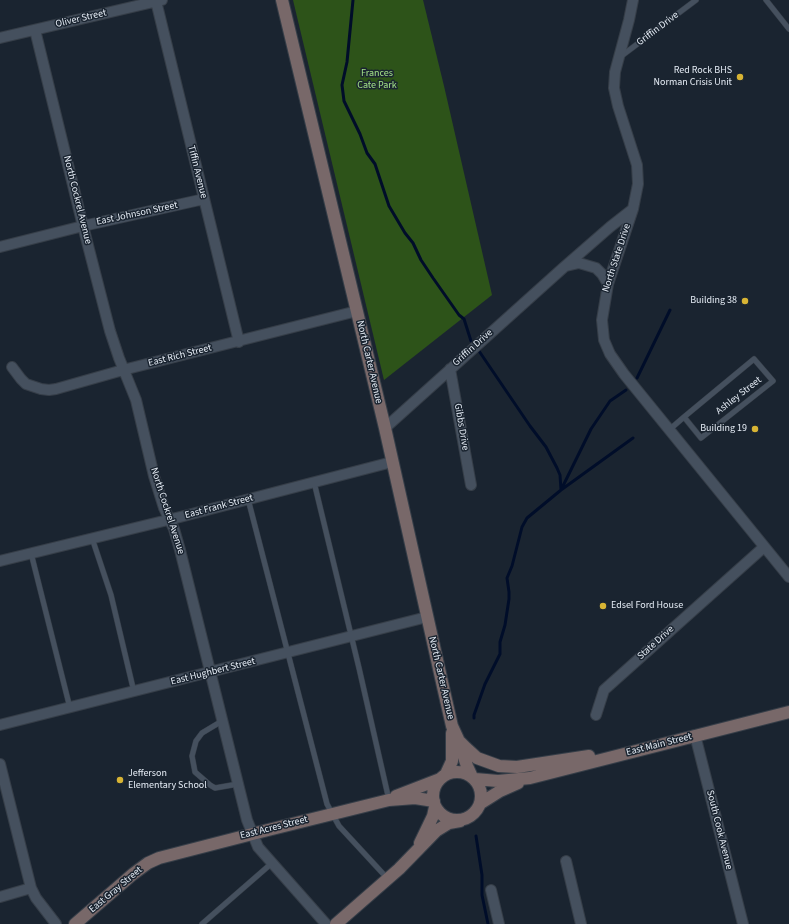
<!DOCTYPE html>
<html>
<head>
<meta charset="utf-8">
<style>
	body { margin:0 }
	canvas { display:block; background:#1a2430 }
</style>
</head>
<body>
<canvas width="789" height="924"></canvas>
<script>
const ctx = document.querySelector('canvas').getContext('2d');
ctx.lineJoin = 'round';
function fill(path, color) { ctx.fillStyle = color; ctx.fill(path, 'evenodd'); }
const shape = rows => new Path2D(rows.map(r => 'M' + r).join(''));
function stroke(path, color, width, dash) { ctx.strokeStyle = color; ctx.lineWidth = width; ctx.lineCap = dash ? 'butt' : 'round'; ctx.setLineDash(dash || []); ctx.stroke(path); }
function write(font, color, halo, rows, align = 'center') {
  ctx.font = font + ' "Source Sans 3",sans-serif'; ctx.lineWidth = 3; ctx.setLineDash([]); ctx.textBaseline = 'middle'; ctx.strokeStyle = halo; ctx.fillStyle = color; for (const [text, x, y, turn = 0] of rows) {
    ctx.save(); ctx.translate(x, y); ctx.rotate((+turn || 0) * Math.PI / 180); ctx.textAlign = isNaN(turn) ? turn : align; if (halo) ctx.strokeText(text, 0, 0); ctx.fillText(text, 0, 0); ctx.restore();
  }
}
const green = shape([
	[293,0,423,0,444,86,492,295,384,380]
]);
const stream = shape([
	[353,0,347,62,342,85,344,101,360,134,367,153,375,164,389,206,405,233,413,243,421,260,433,278,459,315,464,319,471,341],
	[479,351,530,426,546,447,557,468,560,475,561,490,633,438],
	[637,378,670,310],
	[474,718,474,715,485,684,500,654,500,642,505,625,509,599,509,592,507,578,512,566,522,527,527,518,561,490,591,429,610,401,626,390],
	[476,836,482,875,482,895,488,924]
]);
const lane = shape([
	[766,0,789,29],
	[620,57,696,0],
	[669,430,684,417,754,359,773,381,701,438,684,417],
	[314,482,359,668,389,800],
	[248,499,327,804,339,826,387,878],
	[92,538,111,595,134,692],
	[31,553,70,708],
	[222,721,202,733,196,741,192,756,195,772,210,785,215,788,238,784],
	[202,924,272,863]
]);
const street = shape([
	[633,0,629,20,615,72,614,88,618,106,637,165,638,184,633,209,608,284,602,320,604,340,610,354,624,374,789,577],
	[156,1,239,342],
	[35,30,83,226,110,331,119,358,136,400,154,476,164,508,174,529,180,550,247,820,258,847,326,924],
	[0,38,162,0],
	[0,247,83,226,204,199],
	[566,266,579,263,596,268,602,274,608,284],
	[12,367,21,379,26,384,41,389,49,390,56,389,123,370,357,311],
	[450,369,471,485],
	[385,428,563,268,610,227,633,209],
	[0,561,180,517,392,462],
	[596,715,604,690,764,547],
	[0,725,427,617],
	[695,735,743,924],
	[0,764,31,888,36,898,56,924],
	[566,861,581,924],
	[491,890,499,924],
	[0,897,31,888]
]);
const secondary = shape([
	[282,0,385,428,444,691,452,726,458,739,467,766,472,777],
	[460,742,466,748,477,758,499,766,517,767,589,756],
	'433 796a24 24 0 1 1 48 0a24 24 0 1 1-48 0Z',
	[446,774,452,761,452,733],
	[475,779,498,781,530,778,789,712],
	[396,796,440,779],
	[481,803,500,791,518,783],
	[420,843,433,816,435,807],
	[75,924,133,874,148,863,159,858,264,831,389,800,415,798,434,801],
	[336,924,399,869,436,831,449,823,460,821]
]);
const markers = [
	[740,77,4,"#d8b434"],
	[745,301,4,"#d8b434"],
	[755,429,4,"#d8b434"],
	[603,606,4,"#d8b434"],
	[120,780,4,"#d8b434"]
];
const streetNames = [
	["Oliver Street",81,19,-13],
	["Griffin Drive",658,29,-37],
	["Tiffin Avenue",197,172,76],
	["North Cockrel Avenue",77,200,76],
	["East Johnson Street",137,214,-12],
	["North State Drive",617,258,-72],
	["Griffin Drive",473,348,-42],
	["East Rich Street",180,356,-14],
	["North Carter Avenue",369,362,77],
	["Ashley Street",739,396,-38],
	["Gibbs Drive",461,427,80],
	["East Frank Street",219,507,-15],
	["North Cockrel Avenue",167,511,72],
	["State Drive",656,643,-42],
	["East Hughbert Street",213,672,-14],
	["North Carter Avenue",441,678,77],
	["East Main Street",659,745,-14],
	["East Acres Street",274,828,-14],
	["South Cook Avenue",719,830,76],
	["East Gray Street",116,890,-40]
];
const poiNames = [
	["Red Rock BHS",732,71],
	["Norman Crisis Unit",732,83],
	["Building 38",737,301],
	["Building 19",747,429],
	["Edsel Ford House",611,606,"left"],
	["Jefferson",128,774,"left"],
	["Elementary School",128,786,"left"]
];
const parkNames = [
	["Frances",377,74],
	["Cate Park",377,86]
];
fill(green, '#2d5319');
stroke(stream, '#000d29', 3);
stroke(lane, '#363e48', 6);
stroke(street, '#363e48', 12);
stroke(secondary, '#363e48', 14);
stroke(lane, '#45505e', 5);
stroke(street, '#45505e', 10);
stroke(secondary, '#786869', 12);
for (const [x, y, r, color] of markers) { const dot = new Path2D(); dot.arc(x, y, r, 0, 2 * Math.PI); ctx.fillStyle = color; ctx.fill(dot); stroke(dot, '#1a2430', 1.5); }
write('10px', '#e5ecf5', '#1a2430', streetNames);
write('10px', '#e5ecf5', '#1a2430', poiNames, 'right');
write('10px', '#a4e387', '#1a2430', parkNames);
</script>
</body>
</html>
